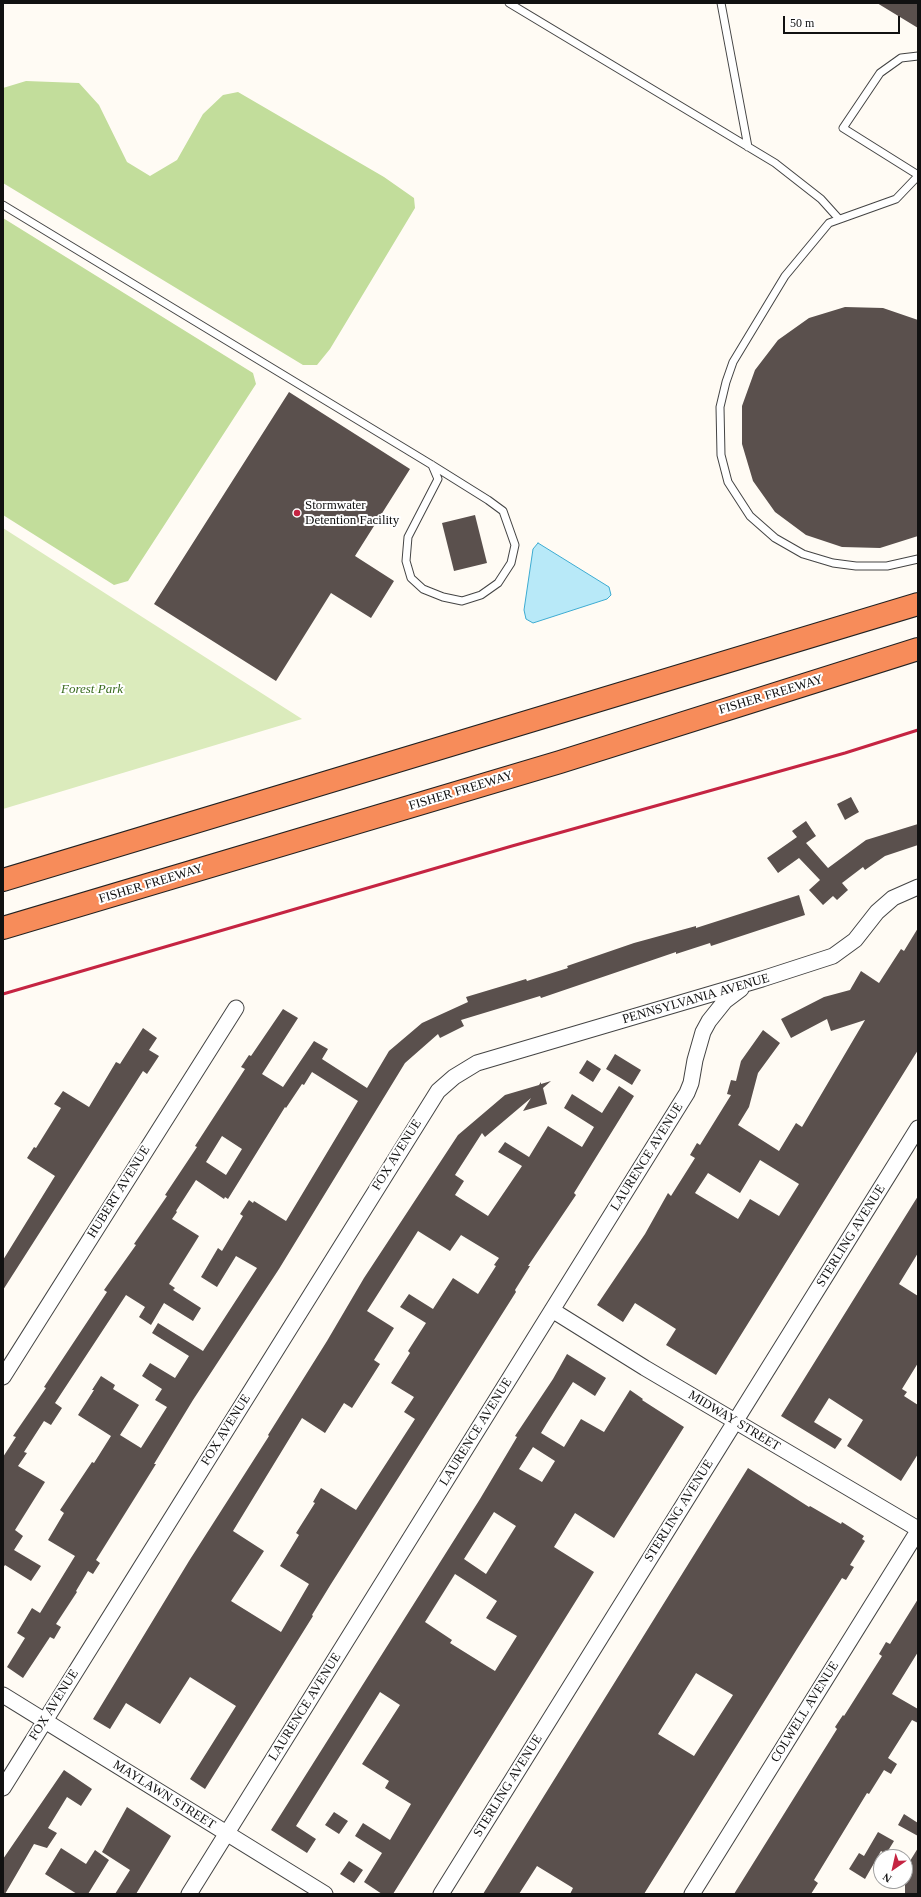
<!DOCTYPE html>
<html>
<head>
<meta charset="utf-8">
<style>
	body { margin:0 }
	#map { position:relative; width:921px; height:1897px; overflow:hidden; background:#fffbf4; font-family:"Times New Roman",serif }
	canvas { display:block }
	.frame { position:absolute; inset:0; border:4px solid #111; pointer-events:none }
	.north { position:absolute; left:873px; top:1849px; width:40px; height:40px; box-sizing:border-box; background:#fff; border:1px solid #a0a0a0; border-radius:50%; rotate:214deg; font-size:11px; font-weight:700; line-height:16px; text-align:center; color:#111 }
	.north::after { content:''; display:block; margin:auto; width:14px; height:18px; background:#c52442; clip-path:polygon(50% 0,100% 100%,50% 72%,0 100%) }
	.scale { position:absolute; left:783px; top:16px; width:117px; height:18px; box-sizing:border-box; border:2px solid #111; border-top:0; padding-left:5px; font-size:12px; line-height:14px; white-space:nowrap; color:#111; -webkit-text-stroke:3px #fff; paint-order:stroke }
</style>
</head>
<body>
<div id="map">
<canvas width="921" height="1897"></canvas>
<div class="frame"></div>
<div class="north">N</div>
<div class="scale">50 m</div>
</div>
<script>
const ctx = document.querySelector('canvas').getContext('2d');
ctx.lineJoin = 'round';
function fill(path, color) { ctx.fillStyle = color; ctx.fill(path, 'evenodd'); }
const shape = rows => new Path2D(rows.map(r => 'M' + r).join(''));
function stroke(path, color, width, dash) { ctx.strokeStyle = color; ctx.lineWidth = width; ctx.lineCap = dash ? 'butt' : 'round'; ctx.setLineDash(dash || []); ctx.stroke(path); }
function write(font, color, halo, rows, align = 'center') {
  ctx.font = font + ' "Times New Roman",serif'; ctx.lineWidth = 4; ctx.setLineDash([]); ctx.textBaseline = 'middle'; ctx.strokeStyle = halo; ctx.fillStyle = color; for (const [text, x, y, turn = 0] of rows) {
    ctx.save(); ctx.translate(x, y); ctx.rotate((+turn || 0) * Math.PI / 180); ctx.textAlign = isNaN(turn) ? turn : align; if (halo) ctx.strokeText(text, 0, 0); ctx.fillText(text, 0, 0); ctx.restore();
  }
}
const green = shape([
	[3,528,302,719,3,809]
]);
const forest = shape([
	[26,81,79,83,99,105,127,162,150,176,177,160,203,114,223,95,238,92,384,177,414,198,415,208,330,349,317,365,303,365,3,183,3,88],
	[3,218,253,373,256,384,128,581,114,585,3,515]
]);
const water = shape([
	[538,543,609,587,611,595,607,599,533,623,526,619,524,610,533,549,538,543]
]);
const building = shape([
	[877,3,918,3,918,28],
	[845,307,883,308,918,320,918,536,880,548,842,547,806,535,775,512,753,481,742,444,742,406,755,370,778,340,809,318],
	[289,392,410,469,355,556,394,581,371,618,331,593,276,681,154,604],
	[475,515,487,563,454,571,442,523],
	[851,797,859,812,845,820,837,804],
	[806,821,816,836,806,843,828,868,866,840,918,824,918,845,885,856,865,870,863,867,842,883,848,890,837,900,833,896,823,905,809,890,820,880,799,858,778,873,767,858,797,837,792,831],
	[799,895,805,915,711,946,710,943,676,954,676,952,541,998,540,996,461,1020,464,1026,440,1038,438,1034,405,1063,279,1269,193,1400,154,1464,156,1464,96,1560,100,1563,93,1574,88,1571,76,1591,77,1592,56,1624,61,1627,54,1639,50,1637,23,1678,7,1667,25,1638,17,1633,32,1608,40,1613,75,1556,48,1540,64,1513,60,1510,92,1462,94,1463,111,1436,78,1415,94,1390,92,1390,101,1376,115,1385,113,1389,139,1405,120,1435,141,1448,167,1407,155,1400,162,1389,142,1376,150,1363,175,1378,189,1356,152,1333,158,1323,203,1351,257,1268,236,1256,217,1287,201,1277,218,1248,222,1251,243,1216,240,1214,249,1200,253,1203,254,1201,286,1221,358,1101,312,1072,304,1085,302,1084,286,1108,285,1107,228,1199,225,1197,224,1199,196,1180,176,1211,177,1212,172,1219,199,1236,169,1284,175,1288,173,1290,201,1308,193,1321,164,1303,151,1325,139,1317,145,1307,126,1295,55,1403,62,1408,51,1425,44,1421,24,1452,27,1453,18,1466,45,1482,15,1530,23,1536,14,1550,41,1566,31,1581,5,1565,3,1568,3,1457,16,1437,13,1436,46,1388,44,1387,107,1292,104,1290,136,1245,134,1244,167,1196,165,1195,197,1147,195,1146,245,1069,241,1067,249,1055,251,1056,283,1009,298,1018,262,1074,283,1087,314,1041,328,1049,322,1059,367,1088,389,1051,422,1023,468,1002,466,997,526,979,527,981,568,968,567,966,634,943,696,926,696,928],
	[222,1136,242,1149,226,1175,206,1162],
	[918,928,918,1050,716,1375,666,1345,676,1329,635,1303,623,1322,597,1305,645,1234,668,1193,671,1196,695,1158,690,1155,697,1143,700,1145,731,1095,727,1094,731,1080,736,1081,741,1061,763,1030,780,1043,758,1073,749,1107,738,1125,779,1151,796,1123,802,1127,865,1020,831,1031,827,1019,791,1038,781,1019,824,997,850,990,861,971,879,983,901,949,904,951],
	[760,1160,799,1184,779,1216,750,1199,738,1219,695,1193,708,1173,740,1193],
	[143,1028,157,1038,149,1050,159,1056,147,1074,143,1071,3,1290,3,1260,55,1176,27,1158,34,1147,36,1148,61,1108,54,1104,63,1091,89,1107,116,1062,120,1064],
	[615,1054,641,1070,632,1085,606,1069],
	[587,1060,601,1069,593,1082,579,1073],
	[551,1081,543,1088,547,1104,523,1111,531,1098,485,1137,482,1133,455,1175,464,1181,455,1195,488,1216,522,1166,498,1152,505,1142,529,1157,548,1126,582,1147,594,1127,564,1108,572,1094,602,1113,619,1086,634,1096,574,1193,576,1195,528,1266,530,1266,515,1290,516,1292,331,1584,312,1615,313,1616,205,1789,190,1779,236,1706,190,1677,160,1724,126,1703,110,1729,93,1719,189,1561,269,1436,268,1435,327,1341,364,1278,458,1135,505,1095,539,1085,541,1082,541,1084],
	[418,1231,450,1251,461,1235,499,1258,494,1265,496,1266,478,1294,453,1278,433,1309,409,1294,400,1307,426,1323,408,1351,410,1353,391,1383,414,1397,404,1412,415,1419,356,1510,321,1488,313,1502,315,1503,296,1533,299,1535,280,1566,309,1584,281,1632,231,1601,264,1551,233,1531,302,1418,325,1433,344,1403,352,1408,380,1364,374,1360,394,1328,367,1311],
	[918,1196,918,1253,899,1284,918,1296,918,1363,902,1389,907,1392,904,1396,918,1405,918,1454,901,1481,847,1446,863,1420,829,1398,814,1422,842,1439,835,1449,781,1416],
	[567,1354,606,1378,595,1396,573,1382,547,1423,541,1433,564,1447,581,1419,604,1432,630,1390,643,1399,642,1400,684,1427,614,1538,575,1513,554,1547,594,1572,393,1894,382,1894,364,1882,382,1853,355,1836,363,1823,390,1840,411,1804,385,1788,389,1781,362,1764,400,1705,380,1692,296,1826,316,1839,307,1853,271,1830,480,1499,517,1437,515,1436,553,1379],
	[533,1447,555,1461,542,1482,519,1469],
	[494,1512,516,1526,486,1574,464,1559],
	[455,1574,497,1601,486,1618,517,1636,495,1671,450,1643,452,1640,425,1622],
	[748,1468,809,1507,810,1506,841,1524,842,1522,864,1536,862,1539,865,1541,850,1565,854,1567,846,1580,842,1578,797,1649,644,1894,570,1894,573,1888,537,1866,519,1894,483,1894],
	[696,1673,733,1695,694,1756,658,1734],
	[918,1599,918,1652,892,1694,918,1709,918,1723,912,1720,888,1758,897,1764,891,1774,884,1770,869,1794,867,1793,814,1880,818,1883,811,1894,734,1894,837,1729,835,1727,843,1715,844,1716,882,1656,879,1654,886,1642,890,1644],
	[64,1770,92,1789,81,1806,67,1797,48,1828,57,1833,47,1848,34,1844,5,1894,3,1894,3,1859],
	[127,1807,171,1836,136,1894,115,1894,130,1870,102,1852],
	[334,1812,348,1821,339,1834,325,1825],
	[904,1814,918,1823,918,1836,898,1825],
	[878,1832,894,1841,886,1854,881,1851,865,1879,849,1869,859,1853,864,1856],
	[61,1848,86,1864,95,1850,109,1860,88,1894,77,1894,45,1874],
	[918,1848,918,1894,905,1894,905,1869],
	[349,1861,363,1870,354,1883,340,1874]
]);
const lane = shape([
	[509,3,775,163,821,199,839,219],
	[721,3,748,147],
	[918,56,901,58,880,73,843,128,918,175],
	[918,176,896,199,829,223,785,276,733,362,726,382,720,407,721,455,728,482,750,516,775,538,803,554,833,563,856,566,887,566,918,559],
	[3,205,432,465,488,500,503,511,515,545,511,563,498,583,481,595,462,601,443,597,423,589,411,578,406,561,408,537,438,479,432,465]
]);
const street = shape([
	[552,1310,645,1368,918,1529],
	[3,1377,236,1008],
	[3,1695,325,1894],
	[3,1788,438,1091,454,1077,477,1063,762,979,833,956,855,940,877,912,893,898,918,887],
	[189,1894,687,1093,691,1083,695,1060,703,1032,709,1021,725,1001,741,989],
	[441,1894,918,1128],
	[692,1894,918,1531]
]);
const highway = shape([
	[3,880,918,604],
	[3,928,560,762,918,649]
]);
const rail = shape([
	[3,994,512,846,845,753,918,730]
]);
const markers = [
	[297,513,4,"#c52442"]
];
const poiNames = [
	["Stormwater",305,506],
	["Detention Facility",305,521]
];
const parkNames = [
	["Forest Park",92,690]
];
const streetNames = [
	["FISHER FREEWAY",771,695,-17],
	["FISHER FREEWAY",461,791,-17],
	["FISHER FREEWAY",151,884,-17],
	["PENNSYLVANIA AVENUE",696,999,-16],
	["FOX AVENUE",397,1155,-58],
	["LAURENCE AVENUE",647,1157,-58],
	["HUBERT AVENUE",119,1192,-58],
	["STERLING AVENUE",851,1236,-58],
	["MIDWAY STREET",734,1421,31],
	["FOX AVENUE",226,1430,-58],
	["LAURENCE AVENUE",476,1432,-58],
	["STERLING AVENUE",679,1511,-58],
	["FOX AVENUE",54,1705,-58],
	["LAURENCE AVENUE",305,1707,-58],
	["COLWELL AVENUE",805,1712,-58],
	["STERLING AVENUE",508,1786,-58],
	["MAYLAWN STREET",164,1795,32]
];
fill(green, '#dbebbc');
fill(forest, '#c2dd9b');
fill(water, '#b8e9f8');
stroke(water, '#3dabd1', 1);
fill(building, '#5a504d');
stroke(lane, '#444', 9);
stroke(street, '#444', 17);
stroke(highway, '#222', 24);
stroke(lane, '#fff', 7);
stroke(street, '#fff', 15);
stroke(highway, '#f78c5a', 22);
stroke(rail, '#c52442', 3);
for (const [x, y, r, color] of markers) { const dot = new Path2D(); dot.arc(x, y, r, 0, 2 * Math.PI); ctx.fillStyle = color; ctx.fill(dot); stroke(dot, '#fff', 1.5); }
write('13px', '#111', '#fff', poiNames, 'left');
write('italic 13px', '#396b1e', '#fff', parkNames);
write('13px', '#111', '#fff', streetNames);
</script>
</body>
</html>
